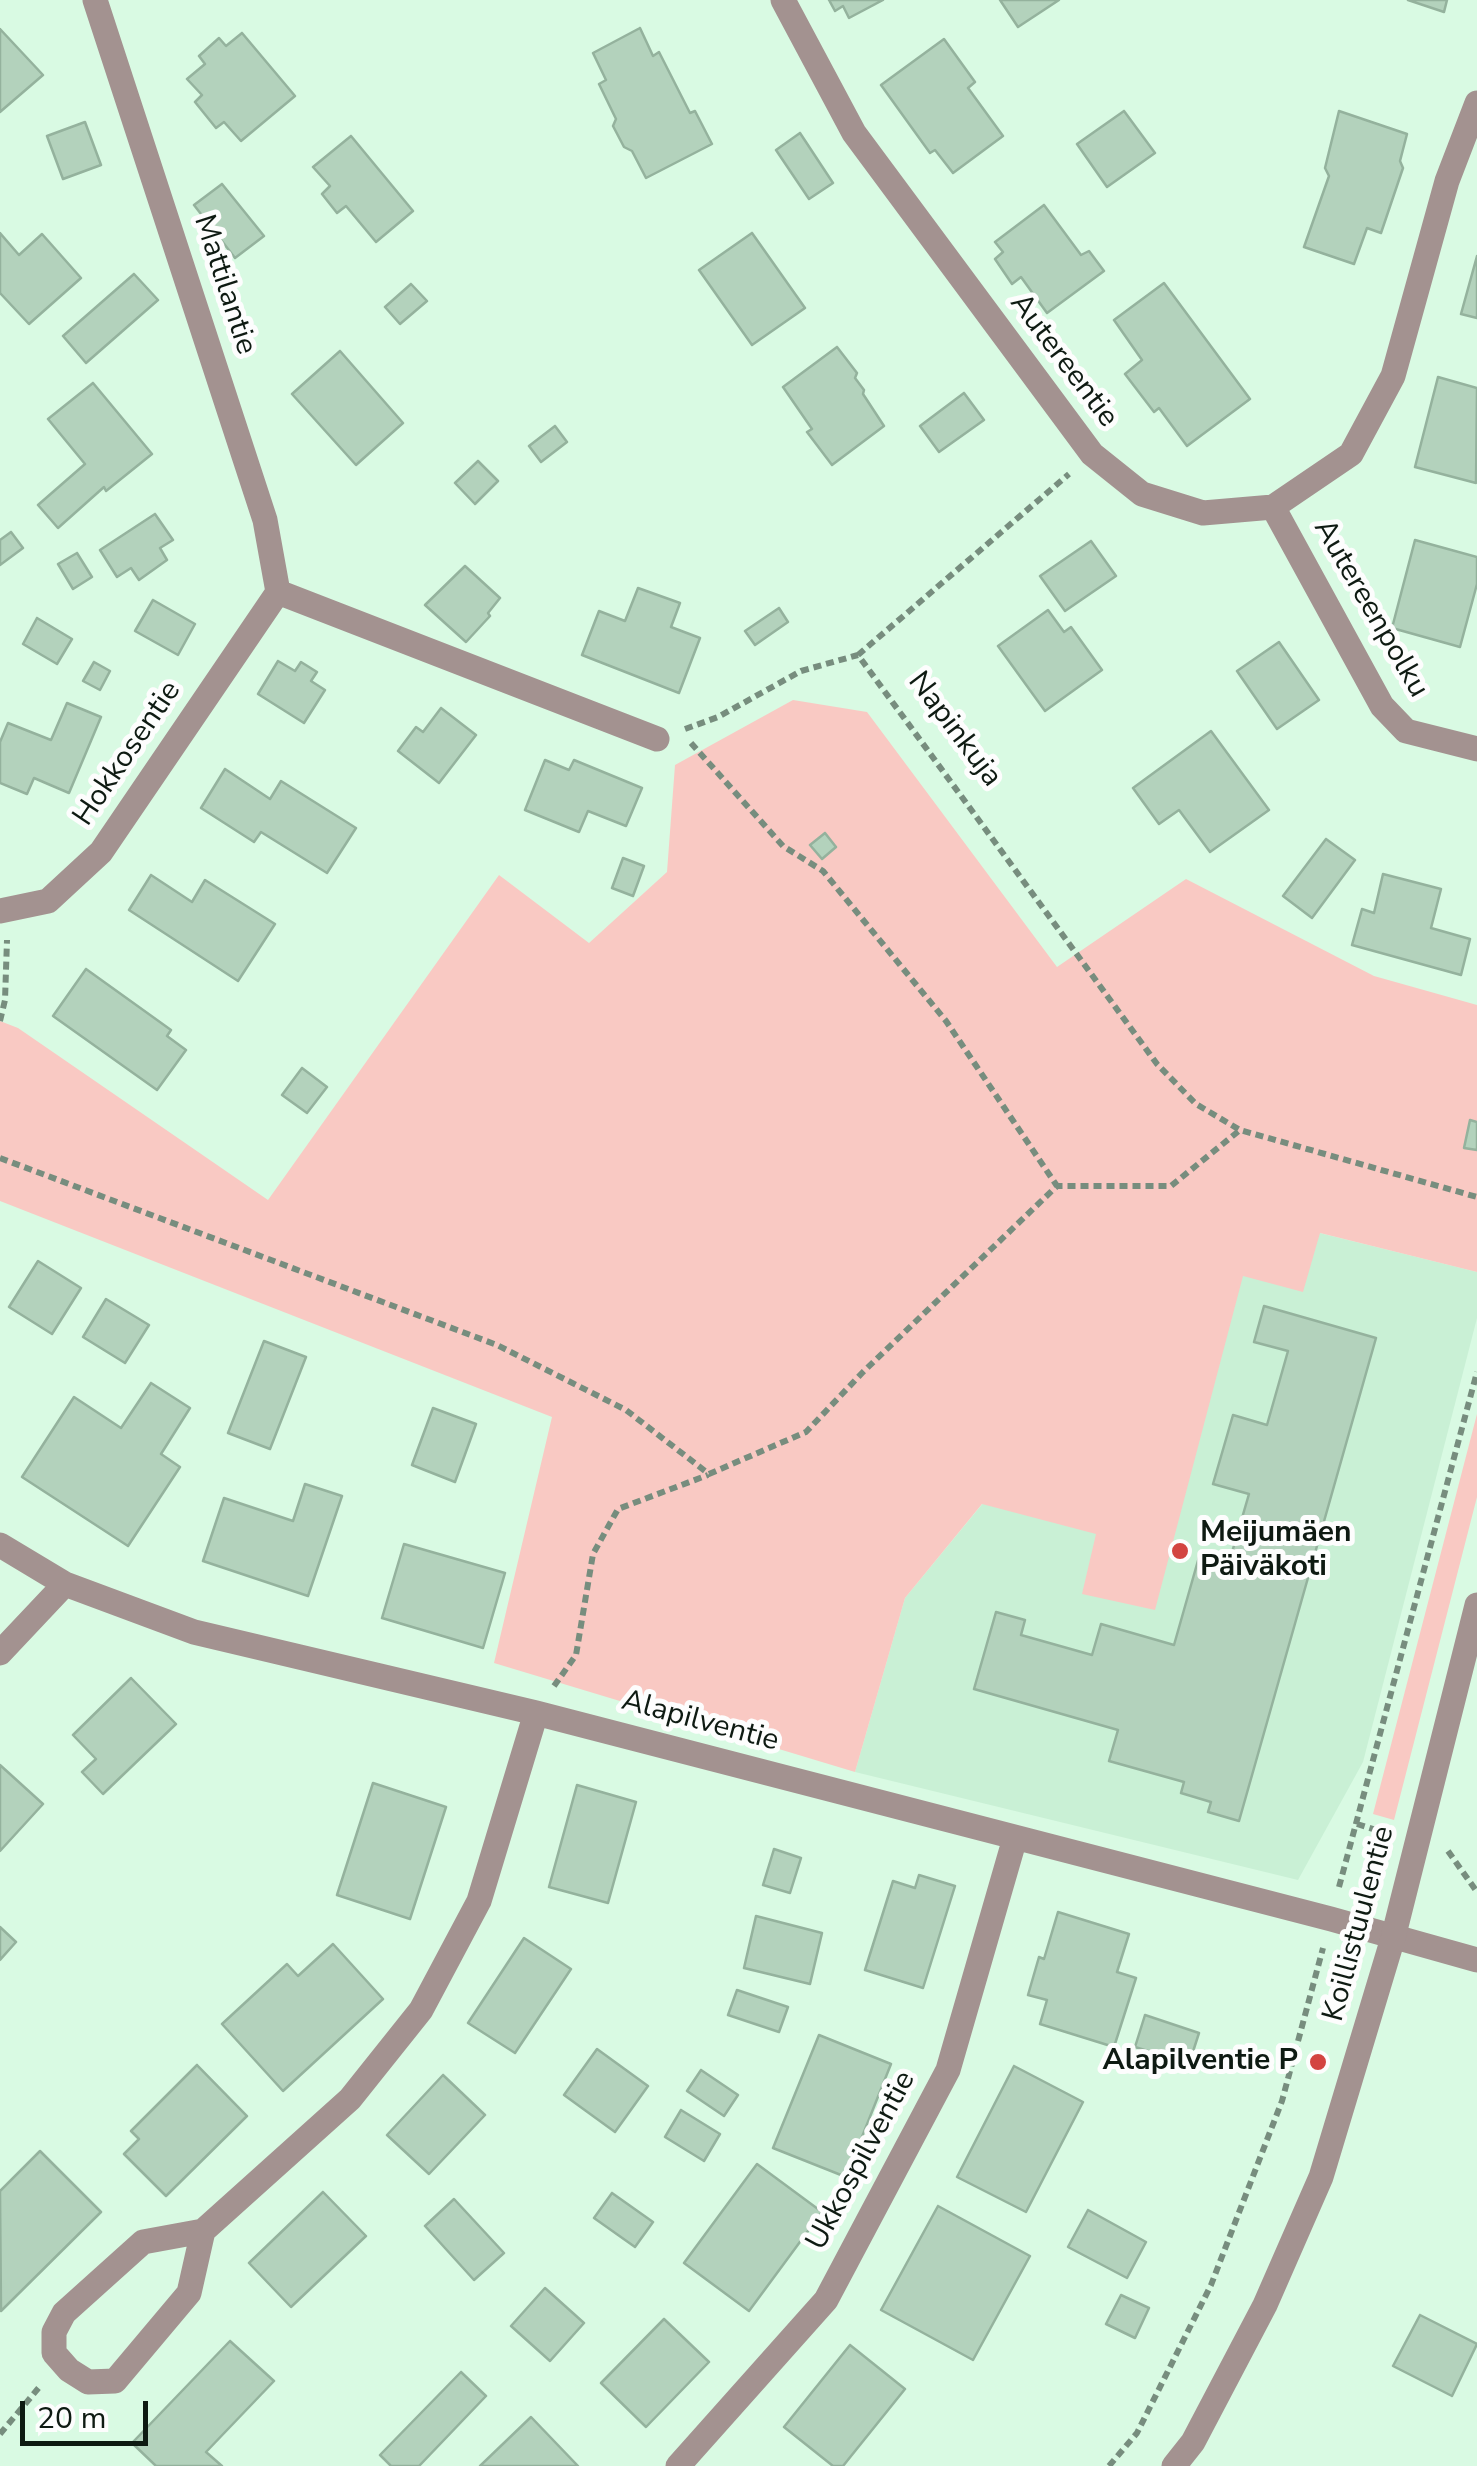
<!DOCTYPE html>
<html>
<head>
<meta charset="utf-8">
<style>
	body { margin:0 }
	#map { position:relative; width:1477px; height:2466px; overflow:hidden; background:#d9fae3; font-family:"Nunito Sans",sans-serif }
	canvas { display:block }
	.scale { position:absolute; left:20px; top:2401px; width:128px; height:45px; box-sizing:border-box; border:5px solid #0e1a12; border-top:0; padding-left:12px; font-size:30px; line-height:35px; white-space:nowrap; color:#0e1a12; -webkit-text-stroke:8px #fdfdfd; paint-order:stroke }
</style>
</head>
<body>
<div id="map">
<canvas width="1477" height="2466"></canvas>
<div class="scale">20 m</div>
</div>
<script>
const ctx = document.querySelector('canvas').getContext('2d');
ctx.lineJoin = 'round';
function fill(path, color) { ctx.fillStyle = color; ctx.fill(path, 'evenodd'); }
const shape = rows => new Path2D(rows.map(r => 'M' + r).join(''));
function stroke(path, color, width, dash) { ctx.strokeStyle = color; ctx.lineWidth = width; ctx.lineCap = dash ? 'butt' : 'round'; ctx.setLineDash(dash || []); ctx.stroke(path); }
function write(font, color, halo, rows, align = 'center') {
  ctx.font = font + ' "Nunito Sans",sans-serif'; ctx.lineWidth = 10; ctx.setLineDash([]); ctx.textBaseline = 'middle'; ctx.strokeStyle = halo; ctx.fillStyle = color; for (const [text, x, y, turn = 0] of rows) {
    ctx.save(); ctx.translate(x, y); ctx.rotate((+turn || 0) * Math.PI / 180); ctx.textAlign = isNaN(turn) ? turn : align; if (halo) ctx.strokeText(text, 0, 0); ctx.fillText(text, 0, 0); ctx.restore();
  }
}
const built = shape([
	[1251,1216,1477,1272,1477,1318,1363,1762,1298,1880,855,1772,905,1598,1068,1400]
]);
const green = shape([
	[793,700,867,712,1057,967,1186,879,1374,976,1477,1005,1477,1272,1320,1233,1303,1292,1243,1276,1155,1610,1082,1594,1096,1534,982,1504,905,1598,855,1772,494,1663,552,1417,0,1201,0,1021,18,1028,268,1200,499,875,589,943,667,872,675,765],
	[1477,1414,1477,1497,1394,1820,1373,1814]
]);
const building = shape([
	[829,0,883,0,849,18,843,6,835,11,829,0],
	[1000,0,1059,0,1018,27,1000,0],
	[1408,0,1447,0,1444,12,1408,0],
	[640,28,653,56,659,52,690,113,695,111,712,144,646,178,632,151,624,147,613,126,616,119,599,84,606,80,593,53,640,28],
	[0,29,43,75,0,112,0,29],
	[242,33,295,96,241,141,224,122,216,128,195,102,202,95,187,79,205,64,199,56,219,38,226,46,242,33],
	[944,39,975,82,968,88,1003,136,953,173,935,150,930,153,881,85,944,39],
	[1124,111,1155,153,1107,187,1077,144,1124,111],
	[1339,111,1407,134,1400,161,1403,168,1381,233,1367,228,1354,264,1304,247,1329,176,1325,168,1339,111],
	[85,122,101,165,63,179,47,136,85,122],
	[800,133,833,183,809,199,776,150,800,133],
	[351,136,413,211,376,242,346,206,337,213,322,194,330,186,313,167,351,136],
	[222,184,264,236,235,258,194,205,222,184],
	[1044,205,1081,255,1089,251,1104,271,1047,313,1021,277,1012,284,995,259,1003,252,995,242,1044,205],
	[0,233,19,255,42,234,81,278,29,324,0,293,0,233],
	[752,233,805,308,752,345,699,270,752,233],
	[1477,256,1477,318,1461,314,1477,256],
	[134,274,158,300,86,363,63,336,134,274],
	[1164,283,1250,399,1187,446,1159,408,1154,412,1125,374,1142,360,1114,320,1164,283],
	[411,284,427,301,400,324,385,307,411,284],
	[837,347,857,373,855,378,864,390,863,394,884,426,832,465,807,432,812,429,783,387,837,347],
	[340,351,403,423,356,465,292,394,340,351],
	[1438,377,1477,388,1476,483,1415,467,1438,377],
	[93,383,152,454,106,491,104,487,58,528,38,505,85,464,48,419,93,383],
	[964,393,984,420,939,452,920,426,964,393],
	[555,426,567,442,541,462,529,446,555,426],
	[478,461,498,481,475,504,455,483,478,461],
	[155,514,173,540,160,548,167,560,139,580,131,568,117,577,100,550,155,514],
	[11,532,23,548,0,565,0,540,11,532],
	[1415,540,1477,557,1477,584,1460,647,1392,628,1415,540],
	[1091,541,1116,576,1065,611,1040,576,1091,541],
	[77,553,92,577,73,589,58,564,77,553],
	[465,566,500,598,488,613,490,616,466,642,425,605,465,566],
	[638,588,680,603,671,627,700,638,679,693,582,655,599,611,625,621,638,588],
	[153,600,195,624,178,655,135,631,153,600],
	[779,608,788,622,755,645,745,631,779,608],
	[1048,610,1064,632,1071,627,1102,670,1045,711,998,646,1048,610],
	[37,618,72,639,57,664,23,644,37,618],
	[1279,642,1319,700,1277,729,1237,671,1279,642],
	[278,661,295,671,301,662,317,672,311,681,325,690,304,723,258,694,278,661],
	[94,662,110,671,100,690,83,681,94,662],
	[67,703,101,717,69,793,34,778,27,794,0,783,0,742,8,723,51,740,67,703],
	[441,708,476,735,439,783,398,751,416,727,423,732,441,708],
	[1211,731,1269,810,1210,852,1179,810,1159,824,1133,788,1211,731],
	[545,760,569,770,574,760,642,788,626,826,588,811,579,832,525,810,545,760],
	[225,769,270,799,281,781,356,828,327,873,261,832,254,842,201,808,225,769],
	[825,833,836,847,822,859,810,845,825,833],
	[1326,839,1355,860,1312,918,1283,896,1326,839],
	[623,858,644,866,633,896,612,888,623,858],
	[1383,874,1441,889,1431,928,1470,939,1461,975,1352,945,1362,909,1374,913,1383,874],
	[151,875,192,902,205,880,275,924,238,981,129,910,151,875],
	[86,969,171,1030,167,1036,186,1050,157,1090,53,1016,86,969],
	[302,1068,327,1087,307,1113,282,1095,302,1068],
	[1470,1120,1477,1122,1477,1150,1464,1148,1470,1120],
	[38,1261,81,1288,52,1334,9,1307,38,1261],
	[106,1299,149,1325,125,1363,83,1337,106,1299],
	[1264,1306,1376,1338,1239,1821,1208,1812,1211,1802,1181,1793,1184,1782,1109,1761,1118,1730,974,1689,996,1612,1025,1620,1021,1635,1092,1655,1101,1624,1174,1645,1199,1557,1228,1566,1249,1494,1213,1484,1233,1415,1267,1425,1288,1351,1254,1342,1264,1306],
	[264,1341,306,1357,270,1449,228,1433,264,1341],
	[151,1383,190,1408,161,1454,180,1467,128,1546,22,1477,74,1397,121,1428,151,1383],
	[433,1408,476,1424,455,1482,412,1465,433,1408],
	[305,1484,342,1496,308,1596,203,1561,224,1498,293,1521,305,1484],
	[404,1544,505,1573,483,1648,382,1618,404,1544],
	[131,1678,176,1724,103,1794,82,1772,96,1759,73,1735,131,1678],
	[0,1765,43,1804,0,1851,0,1765],
	[373,1783,446,1807,410,1919,337,1895,373,1783],
	[577,1785,636,1802,608,1903,549,1887,577,1785],
	[774,1849,801,1858,790,1893,763,1885,774,1849],
	[919,1875,955,1886,923,1988,865,1970,893,1881,915,1888,919,1875],
	[1058,1912,1129,1934,1117,1972,1136,1978,1114,2047,1040,2024,1047,2000,1028,1995,1039,1957,1044,1959,1058,1912],
	[756,1916,822,1933,810,1984,744,1968,756,1916],
	[0,1927,16,1942,0,1960,0,1927],
	[524,1938,571,1969,515,2053,468,2023,524,1938],
	[333,1944,383,1999,283,2091,222,2024,287,1964,298,1976,333,1944],
	[737,1990,788,2007,779,2032,728,2015,737,1990],
	[1145,2015,1199,2033,1189,2064,1135,2047,1145,2015],
	[819,2035,891,2064,846,2177,773,2148,819,2035],
	[597,2049,648,2086,615,2132,564,2095,597,2049],
	[197,2065,247,2116,166,2196,124,2154,139,2139,131,2131,197,2065],
	[1014,2066,1083,2102,1026,2212,957,2177,1014,2066],
	[701,2070,738,2095,724,2116,687,2091,701,2070],
	[443,2075,485,2115,429,2174,387,2135,443,2075],
	[681,2110,720,2134,704,2161,665,2137,681,2110],
	[40,2151,101,2212,1,2311,0,2191,40,2151],
	[757,2164,822,2212,749,2311,684,2263,757,2164],
	[323,2192,366,2236,291,2307,249,2263,323,2192],
	[612,2193,653,2222,635,2247,594,2218,612,2193],
	[454,2199,504,2253,474,2280,425,2226,454,2199],
	[938,2206,1030,2256,973,2360,881,2310,938,2206],
	[1088,2210,1146,2242,1127,2278,1068,2247,1088,2210],
	[545,2288,584,2323,550,2361,511,2326,545,2288],
	[1121,2295,1149,2308,1135,2338,1106,2324,1121,2295],
	[1420,2315,1477,2344,1452,2396,1393,2366,1420,2315],
	[664,2319,709,2362,646,2427,601,2383,664,2319],
	[230,2341,274,2381,206,2452,222,2466,156,2466,132,2443,230,2341],
	[850,2345,905,2389,843,2466,833,2466,784,2427,850,2345],
	[461,2372,486,2396,419,2466,391,2466,380,2455,461,2372],
	[531,2417,578,2466,480,2466,531,2417]
]);
const path = shape([
	[858,655,1069,474],
	[685,729,718,717,801,671,858,655,1157,1064,1196,1104,1240,1130,1477,1197],
	[691,743,783,846,823,871,946,1021,1057,1186],
	[0,1021,5,1000,7,940],
	[0,1158,497,1345,626,1410,709,1474,806,1432,863,1372,1057,1186,1171,1186,1240,1130],
	[554,1686,576,1655,593,1554,618,1509,708,1475],
	[1357,1824,1389,1834],
	[1448,1851,1477,1892],
	[1339,1887,1477,1372],
	[0,2434,41,2385],
	[1109,2466,1137,2433,1211,2285,1282,2101,1323,1948]
]);
const minor = shape([
	[95,0,265,520,278,592],
	[783,0,854,133,1092,454,1142,494,1203,513,1273,507,1351,454,1393,376,1447,181,1477,103],
	[1273,507,1382,706,1406,731,1477,749],
	[278,592,657,739],
	[0,911,48,901,101,852,278,592],
	[0,1545,65,1584,194,1632,536,1713,1331,1919,1477,1960],
	[0,1653,65,1584],
	[203,2231,189,2293,115,2381,88,2382,69,2370,54,2353,54,2332,64,2313,143,2242,203,2231,350,2099,421,2010,479,1901,536,1713],
	[678,2466,826,2300,948,2070,1015,1838]
]);
const tertiary = shape([
	[1174,2466,1193,2442,1265,2305,1321,2177,1393,1938,1477,1605]
]);
const markers = [
	[1180,1551,10,"#d34441"],
	[1318,2062,10,"#d34441"]
];
const streetNames = [
	["Mattilantie",224,285,72],
	["Autereentie",1063,361,53],
	["Autereenpolku",1370,609,60],
	["Napinkuja",954,730,53],
	["Hokkosentie",128,754,-56],
	["Alapilventie",700,1722,15],
	["Koillistuulentie",1360,1924,-75],
	["Ukkospilventie",862,2161,-62]
];
const poiNames = [
	["Meijumäen",1200,1534],
	["Päiväkoti",1200,1568],
	["Alapilventie P",1298,2062,"right"]
];
fill(built, '#c9f0d5');
fill(green, '#f9c9c3');
fill(building, '#b3d2bc');
stroke(building, '#94b29d', 2.5);
stroke(path, '#778d7e', 6, [8, 5]);
stroke(minor, '#a39290', 25);
stroke(tertiary, '#a39290', 25);
for (const [x, y, r, color] of markers) { const dot = new Path2D(); dot.arc(x, y, r, 0, 2 * Math.PI); ctx.fillStyle = color; ctx.fill(dot); stroke(dot, '#fdfdfd', 4); }
write('30px', '#0e1a12', '#fdfdfd', streetNames);
write('bold 30px', '#0e1a12', '#fdfdfd', poiNames, 'left');
</script>
</body>
</html>
